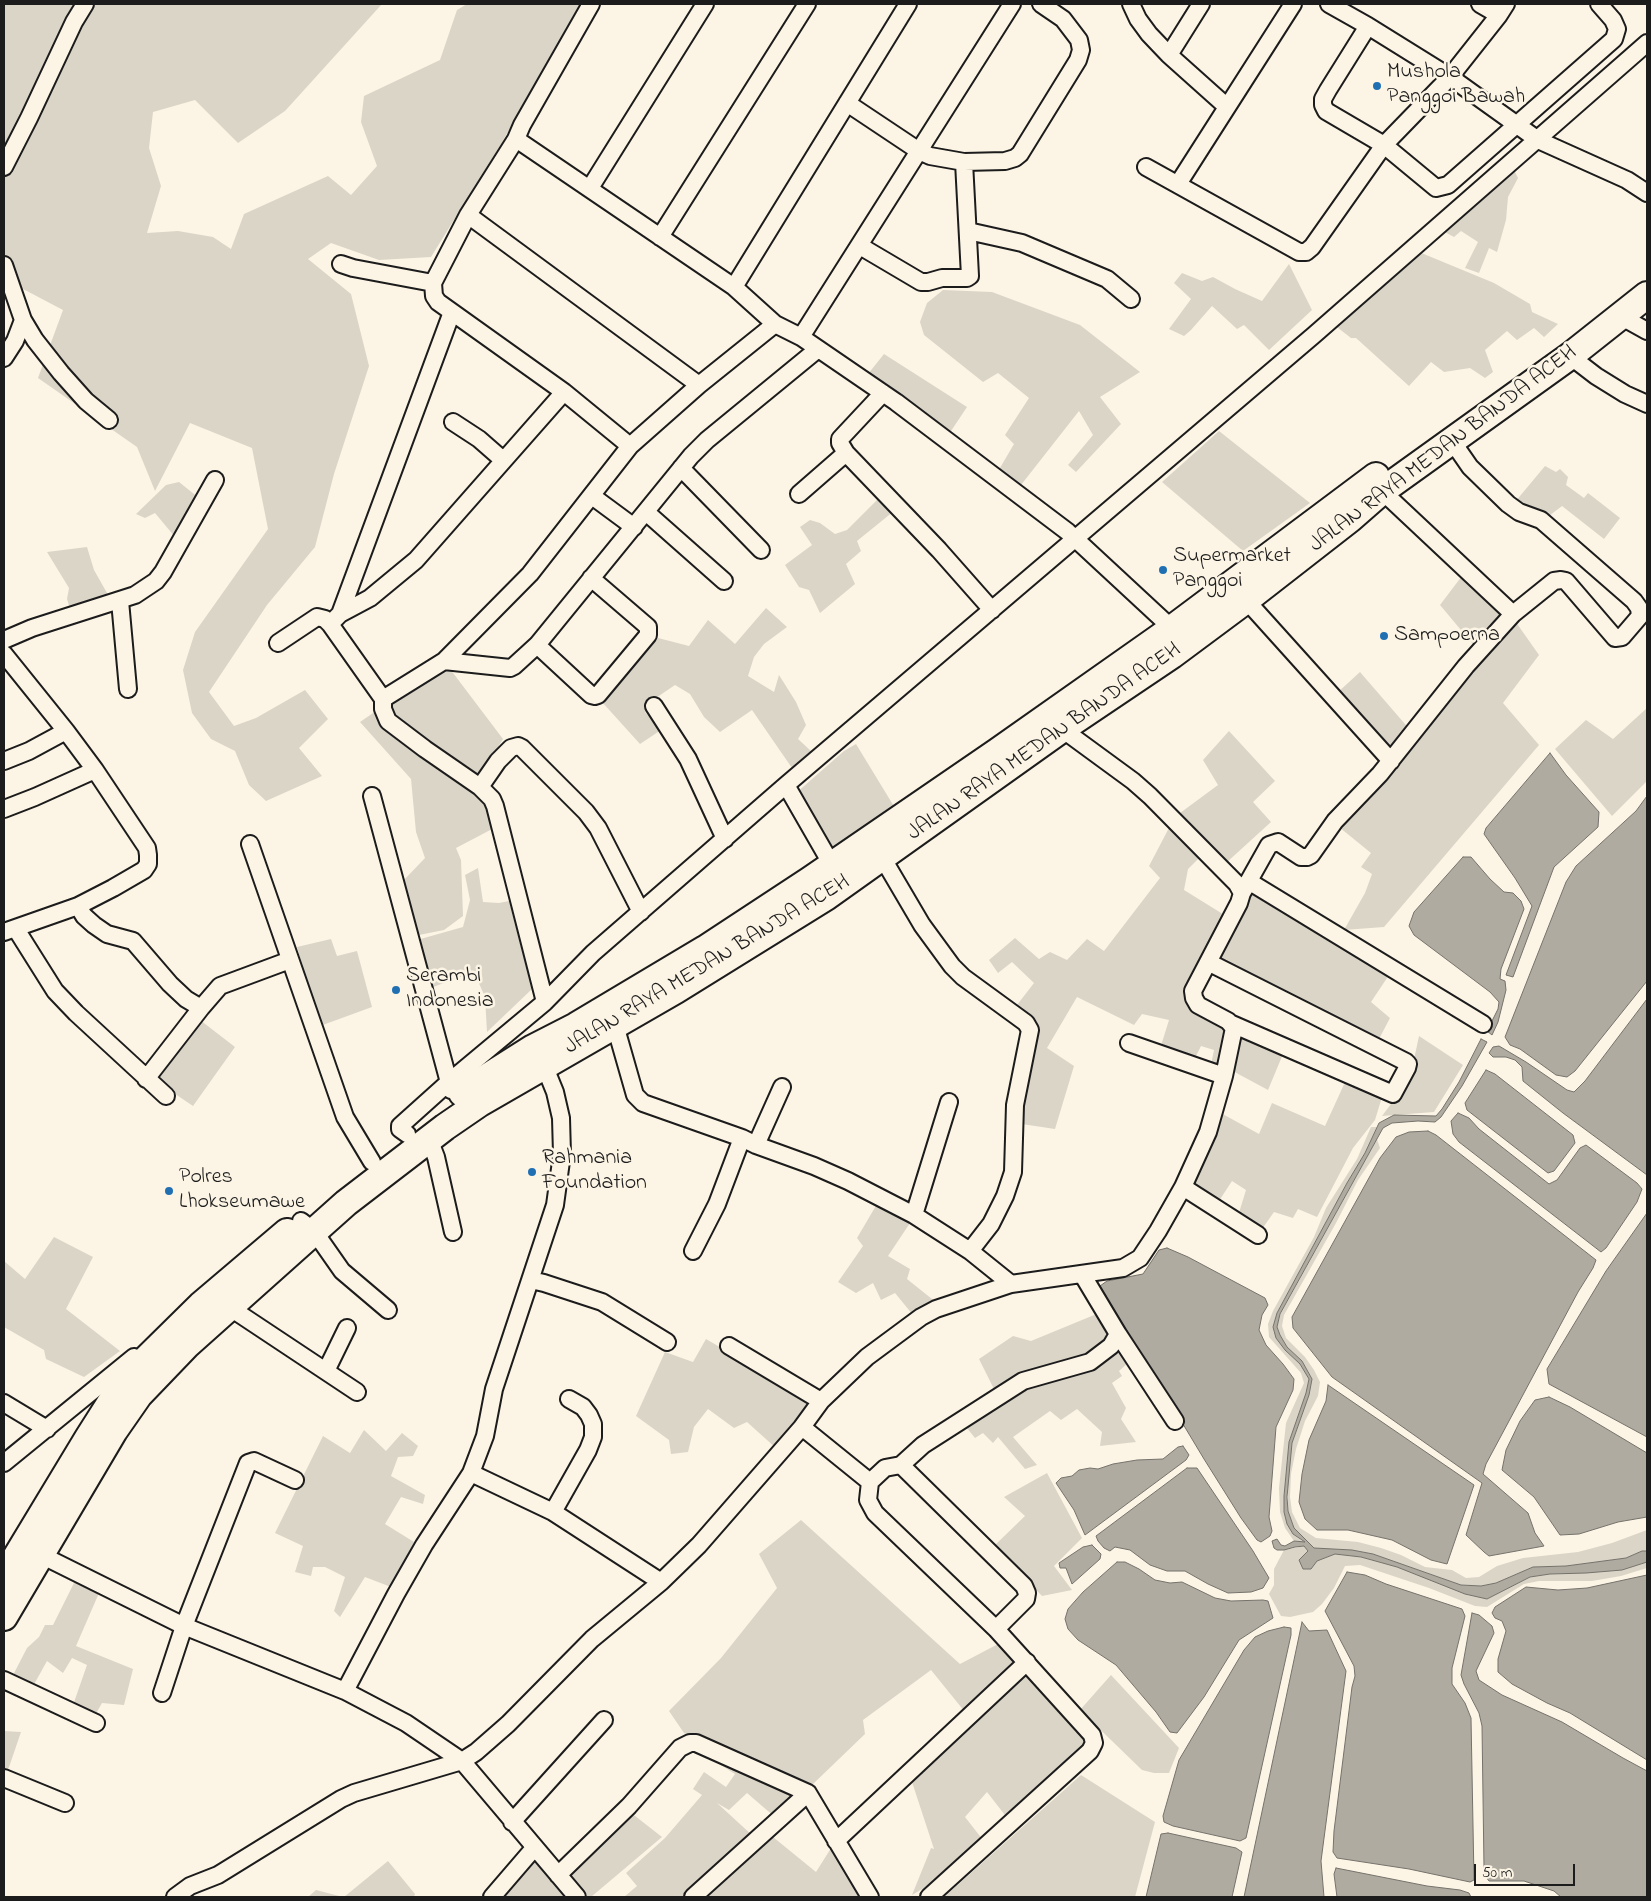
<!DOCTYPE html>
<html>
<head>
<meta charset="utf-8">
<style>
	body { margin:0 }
	#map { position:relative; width:1651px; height:1901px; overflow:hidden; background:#fcf5e5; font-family:"Indie Flower",sans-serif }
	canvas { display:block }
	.frame { position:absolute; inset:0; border:5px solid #1c1c1c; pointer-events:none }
	.scale { position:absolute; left:1474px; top:1864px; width:101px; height:22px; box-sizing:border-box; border:2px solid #1c1c1c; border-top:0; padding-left:6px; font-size:15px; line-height:18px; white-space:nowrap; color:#1c1c1c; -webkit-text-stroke:4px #fcf5e5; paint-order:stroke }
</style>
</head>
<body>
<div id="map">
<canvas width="1651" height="1901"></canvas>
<div class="frame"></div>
<div class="scale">50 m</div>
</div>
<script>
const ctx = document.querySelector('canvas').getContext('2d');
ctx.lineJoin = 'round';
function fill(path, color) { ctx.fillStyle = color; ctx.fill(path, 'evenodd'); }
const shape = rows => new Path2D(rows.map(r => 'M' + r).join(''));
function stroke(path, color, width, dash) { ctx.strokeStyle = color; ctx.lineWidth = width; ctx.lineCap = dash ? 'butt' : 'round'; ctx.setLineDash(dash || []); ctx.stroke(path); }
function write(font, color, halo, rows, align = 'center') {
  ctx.font = font + ' "Indie Flower",sans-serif'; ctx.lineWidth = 5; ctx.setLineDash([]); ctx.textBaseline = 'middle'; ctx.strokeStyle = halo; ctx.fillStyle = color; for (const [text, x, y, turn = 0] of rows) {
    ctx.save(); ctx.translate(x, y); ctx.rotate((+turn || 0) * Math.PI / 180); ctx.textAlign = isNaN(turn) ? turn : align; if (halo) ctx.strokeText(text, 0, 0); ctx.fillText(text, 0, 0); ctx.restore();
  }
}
const green = shape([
	[4,4,382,4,285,111,238,143,195,100,153,112,149,148,161,186,147,233,178,231,213,237,231,249,244,214,328,176,351,195,377,166,361,122,364,96,440,60,457,10,467,4,581,4,501,144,431,257,379,260,331,243,308,259,351,294,369,366,334,474,315,547,267,605,209,692,234,726,256,718,305,690,328,719,299,748,322,776,266,801,249,785,235,751,211,739,192,713,183,670,195,632,268,529,252,448,190,423,155,491,137,447,38,378,63,310,4,279],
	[1512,166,1518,178,1508,197,1506,220,1497,252,1489,248,1479,273,1465,268,1478,242,1461,231,1454,237,1439,229],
	[1419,252,1494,283,1530,304,1532,312,1558,324,1544,337,1534,328,1517,340,1507,331,1485,350,1493,372,1485,378,1470,368,1444,372,1431,362,1409,386,1356,338,1351,338,1333,324],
	[1289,264,1312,310,1269,350,1244,325,1237,329,1212,306,1191,330,1184,336,1169,329,1191,299,1174,283,1182,273,1202,281,1213,277,1235,289,1262,301],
	[943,290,992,292,1080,325,1140,372,1100,397,1121,424,1076,472,1068,465,1093,435,1079,411,1021,485,997,473,1014,444,1005,435,1029,398,998,373,983,382,924,335,920,322,927,303],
	[884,354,967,407,949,434,868,374],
	[1219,431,1310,503,1243,551,1162,482],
	[1545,466,1556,472,1560,469,1568,477,1566,485,1584,498,1588,493,1620,518,1604,539,1562,506,1545,519,1515,502],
	[179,482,199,498,175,537,155,513,145,518,136,514,166,485],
	[880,497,894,511,857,541,861,551,846,564,855,584,820,613,809,590,799,587,785,565,812,545,800,527,810,520,820,523,835,534,847,530],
	[87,547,94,570,111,600,71,612,67,599,69,588,47,552],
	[1465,572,1507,614,1476,648,1440,605],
	[766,608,787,627,764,644,754,657,748,676,774,692,779,675,796,702,806,725,798,739,811,751,792,768,752,710,720,732,704,717,690,694,675,685,650,702,645,712,661,730,640,744,602,702,658,638,689,646,708,620,735,644],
	[1513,618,1539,655,1503,703,1539,745,1384,927,1344,930,1365,893,1372,874,1361,867,1371,853,1339,827],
	[444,661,503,739,479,778,394,716,390,702],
	[1360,672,1411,731,1389,751,1336,694],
	[1647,708,1647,781,1612,816,1555,749,1586,720,1613,739],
	[376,711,488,802,496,827,456,848,461,860,463,916,444,930,414,936,403,881,425,858,416,832,411,779,360,722],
	[1229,731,1275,781,1253,802,1271,822,1226,863,1176,816,1218,785,1203,760],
	[856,744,895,808,829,853,795,794,844,751],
	[1170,826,1202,855,1188,869,1184,890,1226,916,1189,1002,1230,1028,1222,1068,1211,1065,1214,1050,1201,1046,1194,1060,1160,1049,1169,1020,1142,1014,1134,1025,1077,997,1047,1048,1074,1066,1055,1129,1015,1123,1035,1024,1017,1005,1034,983,1012,962,998,973,989,960,1015,938,1039,959,1050,952,1067,960,1087,939,1104,951,1160,878,1149,866],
	[478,868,483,902,499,903,509,901,532,989,487,1032,485,997,474,972,433,987,417,940,463,927,470,900,465,875],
	[1250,891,1389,975,1371,1002,1390,1018,1379,1039,1214,959],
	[331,939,337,956,357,951,372,1007,320,1026,297,947],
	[200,1020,235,1047,193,1106,153,1079],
	[1240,1034,1283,1054,1268,1090,1229,1069],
	[1419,1036,1463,1065,1434,1112,1382,1116,1400,1092,1413,1064],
	[1346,1080,1382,1097,1375,1120,1353,1148,1317,1217,1298,1209,1293,1218,1274,1212,1262,1229,1238,1216,1246,1190,1232,1181,1217,1204,1188,1185,1219,1112,1259,1134,1272,1103,1325,1126],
	[1371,1127,1377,1127,1365,1153,1347,1183,1277,1313,1273,1327,1285,1350,1300,1364,1309,1379,1306,1393,1289,1442,1284,1496,1293,1534,1305,1543,1294,1541,1285,1528,1280,1512,1279,1488,1286,1423,1304,1383,1301,1373,1269,1337,1268,1324,1273,1311,1314,1237,1326,1208,1357,1159],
	[1377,1139,1380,1148,1358,1180,1336,1223,1284,1315,1282,1326,1286,1338,1305,1357,1314,1370,1320,1382,1318,1396,1305,1421,1296,1449,1291,1474,1290,1497,1292,1512,1300,1528,1316,1538,1358,1542,1381,1548,1401,1555,1425,1567,1452,1570,1466,1578,1479,1577,1497,1566,1523,1558,1578,1552,1612,1543,1647,1530,1647,1551,1642,1551,1626,1558,1566,1566,1533,1567,1496,1583,1481,1586,1461,1585,1373,1554,1352,1550,1314,1549,1294,1528,1288,1511,1288,1465,1292,1443,1309,1395,1312,1379,1302,1361,1287,1347,1280,1335,1277,1327,1280,1315],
	[877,1204,912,1220,888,1256,910,1269,907,1279,937,1303,913,1315,895,1293,881,1300,873,1283,856,1293,838,1282,863,1246,857,1238],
	[54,1237,93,1257,66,1309,120,1351,84,1377,46,1359,44,1350,4,1327,4,1261,25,1279],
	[1099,1313,1114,1335,1076,1362,995,1391,979,1359,1013,1336,1031,1341],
	[706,1339,812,1401,777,1449,747,1422,734,1428,708,1409,694,1427,688,1452,671,1454,669,1440,636,1416,665,1352,693,1362],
	[1118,1347,1129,1362,1119,1371,1122,1376,1112,1383,1126,1408,1121,1419,1136,1442,1100,1446,1102,1432,1077,1409,1061,1420,1050,1411,1013,1437,1037,1465,1025,1469,998,1437,993,1443,983,1433,975,1438,962,1422,1020,1387],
	[364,1430,386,1451,402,1433,418,1446,413,1456,398,1457,391,1476,425,1495,423,1504,401,1497,385,1524,414,1542,391,1587,365,1577,340,1617,334,1611,345,1577,325,1567,313,1567,311,1576,295,1572,303,1546,275,1533,323,1436,350,1453],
	[1047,1473,1082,1538,1054,1566,1072,1590,1042,1596,994,1546,1025,1516,1004,1497],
	[801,1520,960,1664,1000,1643,1019,1663,965,1712,931,1670,863,1720,865,1734,813,1784,684,1733,669,1711,721,1658,777,1588,759,1554],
	[1304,1546,1317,1561,1335,1554,1361,1557,1397,1567,1487,1599,1530,1577,1550,1574,1622,1570,1647,1562,1647,1568,1621,1576,1592,1581,1539,1581,1524,1584,1487,1607,1475,1606,1429,1588,1360,1565,1345,1566,1334,1588,1322,1604,1313,1612,1290,1617,1281,1616,1269,1594,1274,1585,1274,1569,1284,1550],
	[75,1581,99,1593,76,1646,133,1669,124,1705,102,1703,94,1717,72,1708,87,1665,72,1658,63,1673,47,1661,32,1688,11,1679,27,1648,39,1637,45,1625,53,1625],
	[1027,1669,1088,1742,1008,1819,987,1792,965,1817,983,1840,953,1871,912,1895,931,1848,934,1849,912,1782],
	[1111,1675,1179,1748,1169,1773,1154,1773,1142,1770,1080,1710],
	[4,1731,21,1732,7,1773,4,1772],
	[718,1758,801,1794,776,1818,747,1793,729,1810,717,1803,753,1836,688,1897,648,1897,646,1896,644,1897,624,1897,637,1886,626,1873,665,1838,702,1795,693,1789,704,1772,726,1787,735,1774,716,1762],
	[1081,1775,1155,1822,1135,1897,944,1897],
	[630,1812,662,1837,591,1897,588,1897,569,1873],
	[773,1837,816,1872,833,1845,863,1897,708,1897],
	[535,1857,566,1897,499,1897],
	[388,1861,415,1894,414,1897,344,1897],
	[316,1890,343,1897,308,1897]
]);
const water = shape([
	[1550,753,1566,775,1599,812,1598,827,1554,867,1513,977,1506,975,1532,906,1515,878,1484,834,1486,828,1550,753],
	[1647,796,1647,981,1575,1071,1567,1077,1556,1075,1520,1049,1510,1045,1505,1037,1566,882,1576,866,1636,811,1647,796],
	[1463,857,1471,857,1490,879,1504,892,1513,893,1521,901,1524,909,1501,969,1500,979,1505,981,1506,990,1498,1022,1492,1035,1487,1031,1498,1009,1499,1002,1490,992,1414,935,1409,926,1414,912,1463,857],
	[1647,999,1647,1175,1563,1113,1523,1081,1522,1067,1515,1060,1506,1057,1493,1057,1489,1053,1493,1047,1499,1046,1526,1062,1567,1090,1574,1092,1585,1081,1647,999],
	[1481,1039,1487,1042,1462,1086,1441,1117,1435,1122,1418,1121,1392,1123,1383,1128,1280,1314,1277,1327,1280,1335,1287,1347,1302,1361,1312,1379,1309,1395,1292,1443,1287,1497,1288,1511,1294,1528,1314,1548,1352,1550,1373,1554,1461,1585,1481,1586,1496,1583,1533,1567,1566,1566,1626,1558,1642,1551,1647,1551,1647,1562,1622,1570,1586,1573,1550,1574,1530,1577,1487,1599,1465,1594,1397,1567,1361,1557,1335,1554,1317,1561,1311,1569,1303,1569,1299,1560,1308,1551,1304,1546,1295,1547,1284,1550,1277,1550,1274,1548,1272,1541,1277,1539,1281,1545,1285,1546,1294,1541,1305,1542,1293,1534,1287,1524,1284,1512,1284,1496,1289,1442,1306,1393,1309,1379,1300,1364,1285,1350,1276,1338,1273,1327,1277,1313,1347,1183,1365,1153,1379,1123,1394,1115,1436,1116,1442,1109,1459,1082,1481,1039],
	[1486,1070,1495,1074,1573,1135,1575,1143,1554,1171,1548,1173,1467,1110,1465,1103,1486,1070],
	[1458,1113,1469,1118,1479,1129,1549,1184,1557,1180,1580,1148,1586,1145,1637,1183,1642,1189,1637,1202,1606,1248,1601,1252,1459,1142,1453,1134,1451,1121,1458,1113],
	[1428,1131,1436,1135,1596,1260,1593,1268,1578,1292,1486,1464,1483,1474,1528,1513,1535,1533,1544,1546,1489,1556,1484,1552,1466,1535,1482,1483,1332,1377,1293,1328,1292,1317,1380,1158,1396,1137,1409,1132,1428,1131],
	[1647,1213,1647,1437,1549,1384,1547,1369,1606,1271,1647,1213],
	[1167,1248,1188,1257,1265,1298,1268,1305,1262,1315,1259,1330,1266,1345,1283,1364,1294,1379,1293,1390,1276,1427,1269,1517,1272,1531,1270,1536,1261,1542,1257,1540,1241,1518,1204,1459,1100,1286,1107,1281,1143,1274,1159,1250,1167,1248],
	[1328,1385,1474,1485,1447,1564,1431,1560,1392,1540,1348,1530,1317,1530,1305,1519,1299,1502,1302,1474,1309,1440,1326,1401,1328,1385],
	[1549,1397,1570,1407,1647,1453,1647,1517,1618,1522,1579,1534,1560,1535,1534,1497,1502,1470,1506,1450,1520,1421,1535,1400,1549,1397],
	[1183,1446,1189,1455,1186,1460,1085,1535,1074,1510,1056,1483,1061,1478,1072,1476,1079,1470,1090,1468,1098,1469,1113,1464,1137,1460,1163,1459,1178,1447,1183,1446],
	[1187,1468,1197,1468,1253,1551,1269,1578,1263,1588,1251,1592,1228,1593,1208,1584,1185,1571,1167,1571,1150,1565,1130,1550,1115,1547,1110,1551,1104,1548,1098,1541,1096,1536,1187,1468],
	[1092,1545,1101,1554,1100,1559,1072,1584,1066,1568,1060,1568,1059,1563,1083,1547,1092,1545],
	[1117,1562,1125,1562,1139,1569,1155,1580,1170,1583,1182,1582,1215,1598,1231,1601,1263,1600,1268,1601,1273,1618,1239,1640,1204,1697,1177,1733,1170,1732,1156,1712,1116,1665,1078,1640,1068,1629,1065,1619,1068,1609,1083,1592,1117,1562],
	[1347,1572,1365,1575,1386,1584,1462,1609,1465,1616,1452,1668,1452,1684,1465,1703,1471,1718,1474,1880,1470,1882,1409,1869,1337,1858,1333,1852,1334,1831,1352,1687,1355,1676,1354,1666,1325,1611,1347,1572],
	[1647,1575,1647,1760,1570,1713,1547,1703,1512,1684,1498,1672,1498,1659,1506,1631,1502,1621,1495,1618,1492,1613,1495,1607,1526,1587,1558,1590,1587,1588,1647,1575],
	[1472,1613,1479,1615,1492,1626,1494,1633,1476,1671,1479,1680,1502,1695,1562,1722,1623,1758,1647,1771,1647,1897,1561,1897,1554,1891,1524,1881,1489,1881,1486,1877,1484,1868,1482,1726,1479,1713,1464,1684,1461,1675,1472,1613],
	[1302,1622,1309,1631,1327,1630,1346,1671,1321,1861,1324,1897,1244,1897,1302,1622],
	[1284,1627,1291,1628,1291,1635,1246,1838,1240,1841,1173,1826,1164,1822,1163,1816,1179,1760,1244,1650,1255,1637,1268,1631,1284,1627],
	[1168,1833,1236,1848,1242,1852,1232,1897,1146,1897,1161,1834,1168,1833],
	[1336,1868,1427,1886,1460,1890,1469,1893,1471,1897,1337,1897,1334,1874,1336,1868]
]);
const minor = shape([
	[591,4,522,125,516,139,734,287,775,324,801,337,896,402,1068,532,1178,634],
	[1131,4,1138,19,1149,34,1169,55,1226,106],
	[1329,4,1368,26,1450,77,1538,140,1627,180,1647,193],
	[1480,4,1499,15],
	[1368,26,1328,90,1323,99,1323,105,1326,111,1384,145,1436,188,1448,185,1614,39,1617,29,1613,20,1599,4],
	[1169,55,1201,4],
	[847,103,919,151,930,156,964,162],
	[516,139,468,215,433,283,434,296,438,302,564,392,630,446],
	[4,167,29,118,74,22,85,4],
	[1146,167,1299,252,1306,252,1312,247,1384,145,1450,77,1499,15,1506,4],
	[1178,184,1293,4],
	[590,188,705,4],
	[468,215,699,385],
	[968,231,1022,243,1107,279,1131,299],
	[660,237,807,4],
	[860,246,921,282,928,282,942,278,967,278,970,276,964,162,1005,161,1015,158,1020,154,1078,60,1081,50,1079,40,1063,19,1041,4],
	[341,264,353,268,433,283],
	[4,265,23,320,15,341,4,358],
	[734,287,908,4],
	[1620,316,1647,331],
	[23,320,35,340,61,373,86,401,109,420],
	[801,337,1012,4],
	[1570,356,1596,376,1625,394,1647,404],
	[883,393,840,439,840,443,846,453,939,550,992,610],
	[453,422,479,439,503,460],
	[681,468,761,550],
	[1382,491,1513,614],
	[799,494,846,453],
	[592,496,634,527],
	[646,512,724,581],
	[1246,600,1391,761],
	[120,601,128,689],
	[340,614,370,598,416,560,564,392],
	[330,624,340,614,452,312],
	[4,640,32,628,135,595,156,581,163,572,215,480],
	[278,643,317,617,325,619,330,624,383,699,383,709,388,721,425,749,480,787,492,799,495,806,545,1002],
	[537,645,591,695,595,696,598,695,648,635,648,627,591,578],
	[4,654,66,731,95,770,147,848,148,855,148,864,144,870,113,888,78,906,4,932],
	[444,661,510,668,514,666,537,645,691,456,707,440,818,349],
	[383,699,444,661,530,574,630,446,699,385,775,324],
	[654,706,688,759,725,839],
	[4,761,29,751,66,731],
	[786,785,836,872],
	[480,787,498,761,511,748,518,746,522,748,586,812,598,828,641,912],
	[372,796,451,1090],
	[4,809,35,797,95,770],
	[250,844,345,1117,372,1162],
	[882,857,922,925,952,966,963,977,1026,1023,1030,1030,1015,1105,1013,1172,1005,1196,991,1224,970,1251],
	[1250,882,1483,1024],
	[1242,893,1269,845,1278,842,1301,857,1307,857,1311,855,1335,821,1380,774,1466,666,1513,614,1554,581,1561,580,1566,581,1615,638,1622,637,1640,616,1639,608,1634,601,1541,520,1519,512,1508,504,1470,467,1452,441],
	[78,906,84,916,94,925,107,934,133,941,170,984,186,999,201,1008,220,986,290,960],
	[16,929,55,991,76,1013,166,1096],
	[1208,962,1406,1062,1408,1064,1407,1068,1393,1094,1232,1024],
	[615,1025,635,1095,643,1103,742,1138,756,1145,814,1166,848,1181,914,1215,970,1251,1011,1284],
	[1129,1043,1224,1076],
	[146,1079,201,1008],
	[407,1134,400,1129,400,1126,449,1082,545,1002,593,953,786,785,1314,335,1647,43],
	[429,1139,436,1157,453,1232],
	[756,1145,782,1087],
	[1183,1187,1258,1235],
	[914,1215,949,1102],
	[301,1221,314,1231,342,1271,388,1310],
	[693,1251,717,1204,742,1138],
	[531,1280,544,1283,602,1302,667,1342],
	[229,1307,357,1392],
	[1118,1334,1175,1421],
	[729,1346,821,1401],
	[326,1371,347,1328],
	[4,1403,47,1429],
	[802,1427,870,1482,868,1500,875,1513,996,1629,1092,1735,1094,1743,1090,1751,929,1897],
	[4,1463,134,1357],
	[901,1465,1024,1586,1027,1593,1026,1599,996,1629],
	[471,1473,553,1512,661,1582],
	[870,1482,885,1468,901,1465,923,1445,1023,1381,1090,1362,1111,1346,1118,1334,1082,1274],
	[553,1512,588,1450,593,1437,593,1424,589,1415,583,1407,569,1399],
	[41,1555,184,1626,345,1691,406,1723,462,1761,577,1897],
	[4,1680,96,1723],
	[345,1691,396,1594,424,1545,471,1473,485,1436,494,1389,555,1205,562,1154,561,1118,555,1092,544,1065],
	[162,1693,184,1626,248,1463,254,1461,295,1480],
	[4,1778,65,1803],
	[512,1822,604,1720],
	[836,1841,1027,1662],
	[558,1875,629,1806,680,1748,690,1743,696,1743,808,1793],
	[175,1897,190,1886,218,1875,341,1799,354,1793,462,1761,476,1752,508,1724,592,1639,661,1582,699,1545,802,1427,821,1401,867,1357,921,1317,936,1309,1011,1284,1123,1268,1140,1258,1158,1231,1183,1187,1208,1132,1224,1076,1234,1028,1228,1021,1198,1005,1194,998,1193,991,1239,903,1242,893,1237,884,1150,796,1133,781,1062,729],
	[492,1897,535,1847],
	[693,1897,808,1793,870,1897]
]);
const trunk = shape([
	[462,1093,533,1048,576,1026,705,949,810,880,997,752,1173,628,1376,476],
	[4,1577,88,1438,114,1397,132,1373,201,1305,287,1232],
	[4,1617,114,1431,139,1395,187,1345,346,1203,445,1127,480,1103,676,990,826,897,1062,729,1172,655,1246,600,1350,519,1382,491,1570,356,1647,295]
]);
const markers = [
	[1377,86,5,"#1f6fb2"],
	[1163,570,5,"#1f6fb2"],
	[1384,636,5,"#1f6fb2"],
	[396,990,5,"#1f6fb2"],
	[532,1172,5,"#1f6fb2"],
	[169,1191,5,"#1f6fb2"]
];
const poiNames = [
	["Mushola",1387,73],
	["Panggoi Bawah",1387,98],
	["Supermarket",1173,557],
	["Panggoi",1173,582],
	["Sampoerna",1394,636],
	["Serambi",406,977],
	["Indonesia",406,1002],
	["Rahmania",542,1159],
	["Foundation",542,1184],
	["Polres",179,1178],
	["Lhokseumawe",179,1203]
];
const streetNames = [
	["JALAN RAYA MEDAN BANDA ACEH",1444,450,-37],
	["JALAN RAYA MEDAN BANDA ACEH",1045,743,-35],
	["JALAN RAYA MEDAN BANDA ACEH",708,966,-31]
];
fill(green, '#dbd5c8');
fill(water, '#b0aba1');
stroke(water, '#75726c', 1);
stroke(minor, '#1c1c1c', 20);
stroke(trunk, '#1c1c1c', 30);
stroke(minor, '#fcf5e5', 16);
stroke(trunk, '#fcf5e5', 26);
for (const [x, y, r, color] of markers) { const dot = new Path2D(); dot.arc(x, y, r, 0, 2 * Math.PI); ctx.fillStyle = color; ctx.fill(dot); stroke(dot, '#fcf5e5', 2); }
write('22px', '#1c1c1c', '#fcf5e5', poiNames, 'left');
write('22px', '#1c1c1c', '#fcf5e5', streetNames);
</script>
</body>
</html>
